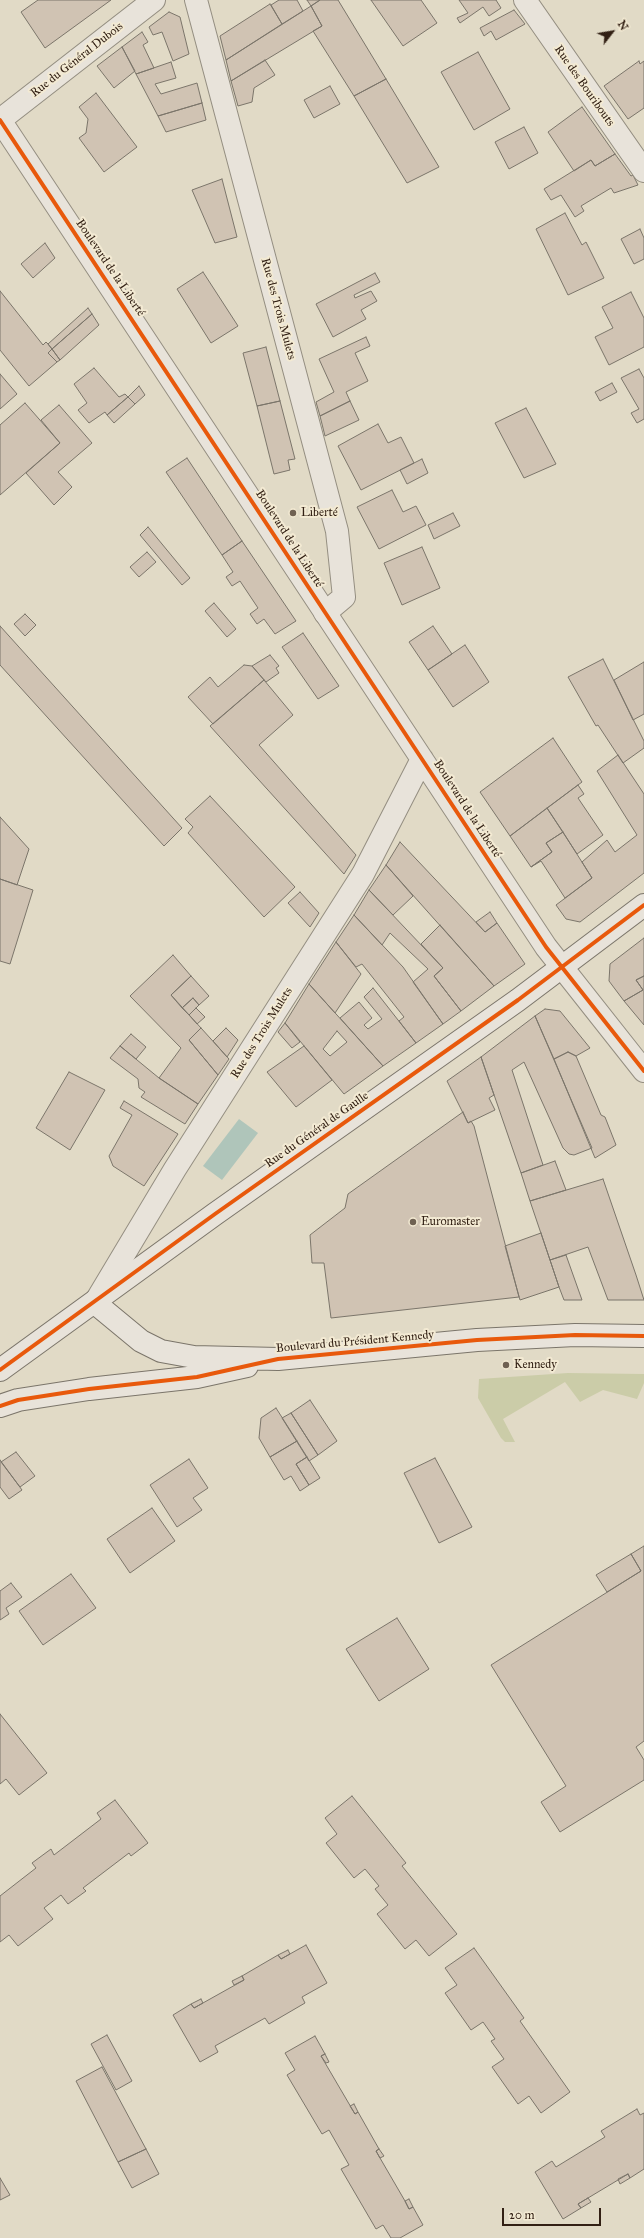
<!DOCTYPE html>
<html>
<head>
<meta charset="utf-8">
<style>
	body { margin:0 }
	#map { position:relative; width:644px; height:2238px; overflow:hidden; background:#e1dac6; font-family:"IM FELL Great Primer",serif }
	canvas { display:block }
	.north { position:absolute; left:592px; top:12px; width:40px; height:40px; -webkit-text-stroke:3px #f3ead3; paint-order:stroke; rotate:59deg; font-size:11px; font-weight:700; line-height:16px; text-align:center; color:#322014 }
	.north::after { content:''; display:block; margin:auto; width:14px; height:18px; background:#322014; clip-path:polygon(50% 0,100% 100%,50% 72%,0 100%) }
	.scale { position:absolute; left:502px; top:2208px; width:99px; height:18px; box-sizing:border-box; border:2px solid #322014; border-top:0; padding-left:5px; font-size:12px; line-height:14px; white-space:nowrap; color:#322014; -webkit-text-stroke:3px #f3ead3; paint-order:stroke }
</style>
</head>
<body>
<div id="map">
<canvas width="644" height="2238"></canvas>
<div class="north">N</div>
<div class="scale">20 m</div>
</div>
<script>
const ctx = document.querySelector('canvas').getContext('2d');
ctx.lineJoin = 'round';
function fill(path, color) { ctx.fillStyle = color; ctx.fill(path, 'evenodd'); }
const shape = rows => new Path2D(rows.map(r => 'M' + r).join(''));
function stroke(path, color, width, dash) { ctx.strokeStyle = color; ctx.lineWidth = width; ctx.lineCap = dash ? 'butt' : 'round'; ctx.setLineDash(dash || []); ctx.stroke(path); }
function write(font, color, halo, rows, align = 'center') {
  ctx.font = font + ' "IM FELL Great Primer",serif'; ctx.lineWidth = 4; ctx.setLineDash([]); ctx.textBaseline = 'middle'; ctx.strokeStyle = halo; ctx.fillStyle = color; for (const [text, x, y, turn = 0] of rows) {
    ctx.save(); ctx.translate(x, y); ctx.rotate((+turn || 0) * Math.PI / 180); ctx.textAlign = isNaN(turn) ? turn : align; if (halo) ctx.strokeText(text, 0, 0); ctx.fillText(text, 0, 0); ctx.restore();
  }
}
const green = shape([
	[568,1373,644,1374,644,1383,637,1399,603,1390,580,1402,565,1382,503,1419,515,1442,505,1442,501,1438,478,1398,479,1379]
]);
const water = shape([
	[239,1119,258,1133,222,1180,203,1166]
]);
const building = shape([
	[38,0,111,0,45,48,21,12,38,0],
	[279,0,297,0,303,11,282,24,271,5,279,0],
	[307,0,320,0,311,6,307,0],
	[320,0,338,0,386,79,354,96,313,31,322,26,311,6,320,0],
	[371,0,421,0,437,23,403,46,371,0],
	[496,0,501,8,489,16,483,7,460,23,457,18,468,13,459,0,496,0],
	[270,4,282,24,226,60,220,36,270,4],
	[311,6,322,26,231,81,226,60,311,6],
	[514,10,525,24,496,40,491,31,484,36,480,28,514,10],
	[169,12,180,17,189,54,173,61,162,32,153,35,149,27,169,12],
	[142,32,148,42,143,45,154,68,136,74,122,47,142,32],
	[122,47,135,71,114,88,97,66,122,47],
	[478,52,510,109,474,130,441,72,478,52],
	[265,60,275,75,254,88,252,102,238,106,231,81,265,60],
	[639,61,640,64,644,61,644,108,628,119,604,86,639,61],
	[171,62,176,78,155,84,161,94,197,83,202,103,158,116,136,74,171,62],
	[386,79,439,167,407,183,354,96,386,79],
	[330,86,340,104,314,118,304,100,330,86],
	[96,93,137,147,104,172,79,138,86,133,88,119,79,107,96,93],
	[202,103,206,120,166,132,158,116,202,103],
	[582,107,615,154,595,166,591,160,574,171,548,132,582,107],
	[524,127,538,153,509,169,495,142,524,127],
	[615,154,631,176,633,175,638,185,614,193,611,188,581,206,584,211,575,217,561,195,551,200,544,189,591,160,595,166,615,154],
	[222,179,237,237,215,243,192,190,222,179],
	[565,213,582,245,586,242,604,278,568,295,536,229,565,213],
	[640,229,644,238,644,259,634,264,621,239,640,229],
	[45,243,55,258,33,278,21,264,45,243],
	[203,272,238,326,211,343,177,289,203,272],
	[375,273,380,282,354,295,355,298,371,291,377,301,361,310,366,319,333,337,316,304,375,273],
	[0,291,43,345,46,342,48,344,52,349,48,353,57,362,29,386,0,350,0,291],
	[631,292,644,318,644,347,609,365,595,337,613,328,602,307,631,292],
	[88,308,92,314,52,349,48,344,88,308],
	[92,314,99,325,60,360,52,349,92,314],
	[366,337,370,346,355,353,368,381,346,392,350,401,320,416,316,402,334,392,319,359,366,337],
	[266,347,280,401,257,406,243,353,266,347],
	[52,349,60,360,57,362,48,353,52,349],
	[94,368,119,397,125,394,128,397,107,415,105,412,89,423,78,410,87,403,74,384,94,368],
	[639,369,644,378,644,419,637,423,631,413,639,409,621,378,639,369],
	[0,374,17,394,0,409,0,374],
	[612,383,617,392,600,401,595,392,612,383],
	[139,386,145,395,135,404,128,397,139,386],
	[128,397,135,404,114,423,107,415,128,397],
	[280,401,295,459,288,460,290,470,274,474,257,406,280,401],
	[350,401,359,420,325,436,320,416,350,401],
	[25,403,60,443,0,495,0,425,25,403],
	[59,405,92,443,58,472,72,487,54,505,26,473,60,443,41,420,59,405],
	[526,408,556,464,524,478,495,423,526,408],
	[378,424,388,443,401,437,414,463,361,490,338,446,378,424],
	[187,458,242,541,222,555,166,472,187,458],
	[422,459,428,473,407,484,400,470,422,459],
	[392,490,403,512,416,506,426,525,379,549,357,507,392,490],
	[453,513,460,526,434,539,428,525,453,513],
	[148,527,190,578,182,585,140,535,148,527],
	[242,541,296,621,275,634,264,619,257,624,250,614,258,608,240,581,232,586,226,577,233,572,222,555,242,541],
	[422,547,440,588,402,605,384,563,422,547],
	[147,552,156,562,139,577,130,567,147,552],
	[214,603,236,629,227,637,205,611,214,603],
	[25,614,36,625,25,636,14,624,25,614],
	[0,626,182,828,164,846,0,665,0,626],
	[433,626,452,654,428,670,409,642,433,626],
	[303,633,339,686,318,699,282,647,303,633],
	[465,645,489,682,453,707,428,670,465,645],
	[270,655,279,666,276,668,279,673,266,682,252,666,270,655],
	[603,659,644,741,644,748,623,763,598,725,596,726,568,677,603,659],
	[644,662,644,714,633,720,614,680,644,662],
	[244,665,252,666,264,680,213,724,188,697,210,677,218,687,244,665],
	[264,680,293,715,259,745,356,855,344,874,210,726,264,680],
	[553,738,582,782,510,836,480,792,553,738],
	[618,755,644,794,644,873,580,922,566,919,556,905,592,878,582,862,607,840,615,852,637,835,597,771,618,755],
	[578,785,584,794,578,798,603,835,577,854,547,808,578,785],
	[210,796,295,887,264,917,188,833,193,827,185,819,210,796],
	[547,808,563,832,546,843,552,852,531,867,510,836,547,808],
	[0,817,29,849,17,885,0,879,0,817],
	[563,832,592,878,565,898,541,861,531,867,552,852,546,843,563,832],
	[400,842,485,932,497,923,525,964,494,986,386,865,400,842],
	[386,865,413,896,393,915,369,890,386,865],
	[0,879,33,890,10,964,0,961,0,879],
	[369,890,443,968,434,976,461,1011,443,1024,413,982,428,969,390,933,382,945,354,915,369,890],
	[300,892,319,913,310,927,288,903,300,892],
	[490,912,497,923,485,932,476,922,490,912],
	[354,915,403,967,443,1024,416,1043,399,1021,404,1017,362,964,356,967,336,942,354,915],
	[440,925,494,986,461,1011,434,976,443,968,421,944,440,925],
	[644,938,644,976,636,980,643,990,624,1001,609,981,610,964,644,938],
	[336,942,361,974,335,1013,309,984,336,942],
	[173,955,191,976,171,995,201,1028,189,1040,218,1075,198,1104,159,1078,181,1048,130,996,173,955],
	[191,976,209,996,199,1005,193,998,182,1008,171,995,191,976],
	[644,976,644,1025,624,1001,643,990,636,980,644,976],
	[309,984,383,1066,344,1094,285,1023,309,984],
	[337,1031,347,1042,330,1056,323,1049,337,1031],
	[373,988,416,1043,383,1066,340,1018,359,1002,372,1018,364,1025,368,1029,382,1019,364,997,373,988],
	[193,998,199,1005,189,1015,182,1008,193,998],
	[196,1008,205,1017,197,1024,189,1015,196,1008],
	[545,1009,560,1011,590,1048,576,1056,568,1052,554,1059,535,1016,545,1009],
	[535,1016,592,1148,574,1155,569,1154,563,1148,524,1062,512,1070,543,1165,521,1173,481,1057,535,1016],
	[285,1023,300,1042,292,1048,278,1032,285,1023],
	[201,1028,229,1059,218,1075,189,1040,201,1028],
	[226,1028,238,1040,227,1057,213,1041,226,1028],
	[131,1034,146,1047,136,1059,120,1046,131,1034],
	[120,1046,159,1078,198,1104,185,1124,141,1097,145,1092,139,1088,138,1079,110,1058,120,1046],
	[304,1046,332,1080,296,1107,267,1072,304,1046],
	[568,1052,576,1056,601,1115,605,1117,616,1145,595,1158,554,1059,568,1052],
	[481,1057,494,1095,489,1098,495,1110,468,1123,447,1081,481,1057],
	[69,1072,105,1090,70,1150,36,1128,69,1072],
	[124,1101,178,1134,144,1186,113,1166,109,1156,132,1115,120,1108,124,1101],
	[463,1112,468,1123,471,1121,474,1126,519,1297,331,1318,324,1263,312,1263,310,1235,345,1208,348,1194,463,1112],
	[555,1161,566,1190,530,1201,521,1173,555,1161],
	[603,1179,636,1275,644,1300,608,1300,588,1247,550,1260,530,1201,603,1179],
	[541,1233,559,1287,520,1300,505,1246,541,1233],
	[566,1255,582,1300,564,1300,559,1287,550,1260,566,1255],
	[310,1400,337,1441,318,1455,291,1413,310,1400],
	[276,1408,297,1441,270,1457,259,1438,261,1418,276,1408],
	[291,1413,318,1455,309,1461,282,1418,291,1413],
	[297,1441,307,1457,296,1464,309,1485,300,1491,291,1476,284,1480,270,1457,297,1441],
	[16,1452,35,1476,20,1487,1,1462,16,1452],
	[307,1457,320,1478,309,1485,296,1464,307,1457],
	[435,1458,472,1527,439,1543,404,1473,435,1458],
	[189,1459,208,1488,193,1498,202,1510,177,1527,150,1485,189,1459],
	[0,1460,22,1490,9,1499,0,1487,0,1460],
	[152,1508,175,1541,130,1573,107,1539,152,1508],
	[644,1546,644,1741,636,1747,644,1760,644,1780,560,1832,541,1802,566,1786,491,1665,641,1571,631,1554,644,1546],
	[631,1554,641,1571,607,1592,596,1575,631,1554],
	[71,1574,96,1608,43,1645,19,1611,71,1574],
	[11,1583,22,1597,6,1608,9,1614,0,1620,0,1591,11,1583],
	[397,1618,429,1669,379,1701,346,1649,397,1618],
	[0,1714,47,1773,19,1795,6,1779,0,1784,0,1714],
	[352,1796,406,1863,402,1866,457,1934,429,1956,416,1940,405,1949,377,1914,388,1905,375,1889,379,1886,365,1869,354,1878,326,1843,337,1834,325,1818,352,1796],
	[115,1800,148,1843,131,1856,129,1853,83,1888,86,1891,68,1904,61,1895,44,1908,53,1919,18,1946,9,1935,0,1942,0,1896,36,1868,32,1863,51,1849,54,1855,101,1819,97,1813,115,1800],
	[306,1945,327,1983,302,1997,305,2003,269,2024,265,2018,215,2046,218,2052,200,2062,173,2015,191,2004,194,2008,244,1980,242,1976,278,1955,281,1959,306,1945],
	[474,1948,524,2018,520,2021,570,2092,541,2113,529,2096,518,2104,492,2067,504,2059,491,2041,495,2039,483,2022,471,2030,445,1993,457,1985,445,1968,474,1948],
	[288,1950,290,1954,281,1959,278,1955,288,1950],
	[242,1976,244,1980,234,1985,232,1981,242,1976],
	[201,1999,203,2003,194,2008,191,2004,201,1999],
	[107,2035,132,2081,116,2090,91,2044,107,2035],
	[315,2036,325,2054,321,2056,355,2114,358,2112,379,2149,376,2151,380,2158,405,2201,409,2209,413,2207,423,2225,400,2238,391,2238,383,2225,376,2229,341,2169,349,2165,329,2130,322,2134,287,2075,295,2070,285,2053,315,2036],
	[325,2054,329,2062,326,2063,321,2056,325,2054],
	[102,2067,146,2149,118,2162,76,2081,102,2067],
	[354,2104,358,2112,355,2114,350,2106,354,2104],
	[637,2109,640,2115,644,2113,644,2169,630,2178,628,2174,578,2204,581,2208,563,2219,535,2172,552,2161,556,2167,605,2137,601,2131,637,2109],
	[146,2149,159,2174,132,2188,118,2162,146,2149],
	[379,2149,384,2156,380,2158,376,2151,379,2149],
	[628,2174,630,2178,620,2184,618,2179,628,2174],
	[0,2178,10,2195,0,2200,0,2178],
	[588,2198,591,2202,581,2208,578,2204,588,2198],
	[409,2199,413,2207,409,2209,405,2201,409,2199]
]);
const minor = shape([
	[196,0,337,531,344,597,325,613],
	[525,0,644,171],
	[0,120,154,0]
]);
const tertiary = shape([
	[0,120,546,947,644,1071],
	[96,1301,175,1169,363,874,422,759]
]);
const secondary = shape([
	[95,1303,141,1341,161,1351,194,1357,278,1359,477,1340,575,1335,644,1336],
	[0,1370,215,1214,518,1000,644,905],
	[0,1406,18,1400,89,1389,197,1377,247,1366]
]);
const cycleway = shape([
	[0,120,546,947,644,1071],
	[0,1370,215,1214,518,1000,644,905],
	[0,1406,18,1400,89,1389,197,1377,278,1359,477,1340,575,1335,644,1336]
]);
const markers = [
	[293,513,4,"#6f6152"],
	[413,1222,4,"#6f6152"],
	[506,1365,4,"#6f6152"]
];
const streetNames = [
	["Rue du Général Dubois",77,60,-38],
	["Rue des Bouribouts",584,86,55],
	["Boulevard de la Liberté",110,268,56],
	["Rue des Trois Mulets",278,309,75],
	["Boulevard de la Liberté",289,539,57],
	["Boulevard de la Liberté",467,809,57],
	["Rue des Trois Mulets",262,1033,-58],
	["Rue du Général de Gaulle",317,1130,-35],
	["Boulevard du Président Kennedy",355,1342,-5]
];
const poiNames = [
	["Liberté",301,513],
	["Euromaster",421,1222],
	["Kennedy",514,1365]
];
fill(green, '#cbcca8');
fill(water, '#afc5ba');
fill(building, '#d0c3b3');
stroke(building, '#7b756a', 1);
stroke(minor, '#948e81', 24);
stroke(tertiary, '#948e81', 24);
stroke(secondary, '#7b756a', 24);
stroke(minor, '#e8e3da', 22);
stroke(tertiary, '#e8e3da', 22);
stroke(secondary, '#e8e3da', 22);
stroke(cycleway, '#e8590c', 4);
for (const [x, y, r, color] of markers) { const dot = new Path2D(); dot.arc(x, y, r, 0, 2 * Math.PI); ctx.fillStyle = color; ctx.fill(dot); stroke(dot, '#f3ead3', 1.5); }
write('12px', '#322014', '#f3ead3', streetNames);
write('12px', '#322014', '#f3ead3', poiNames, 'left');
</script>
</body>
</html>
